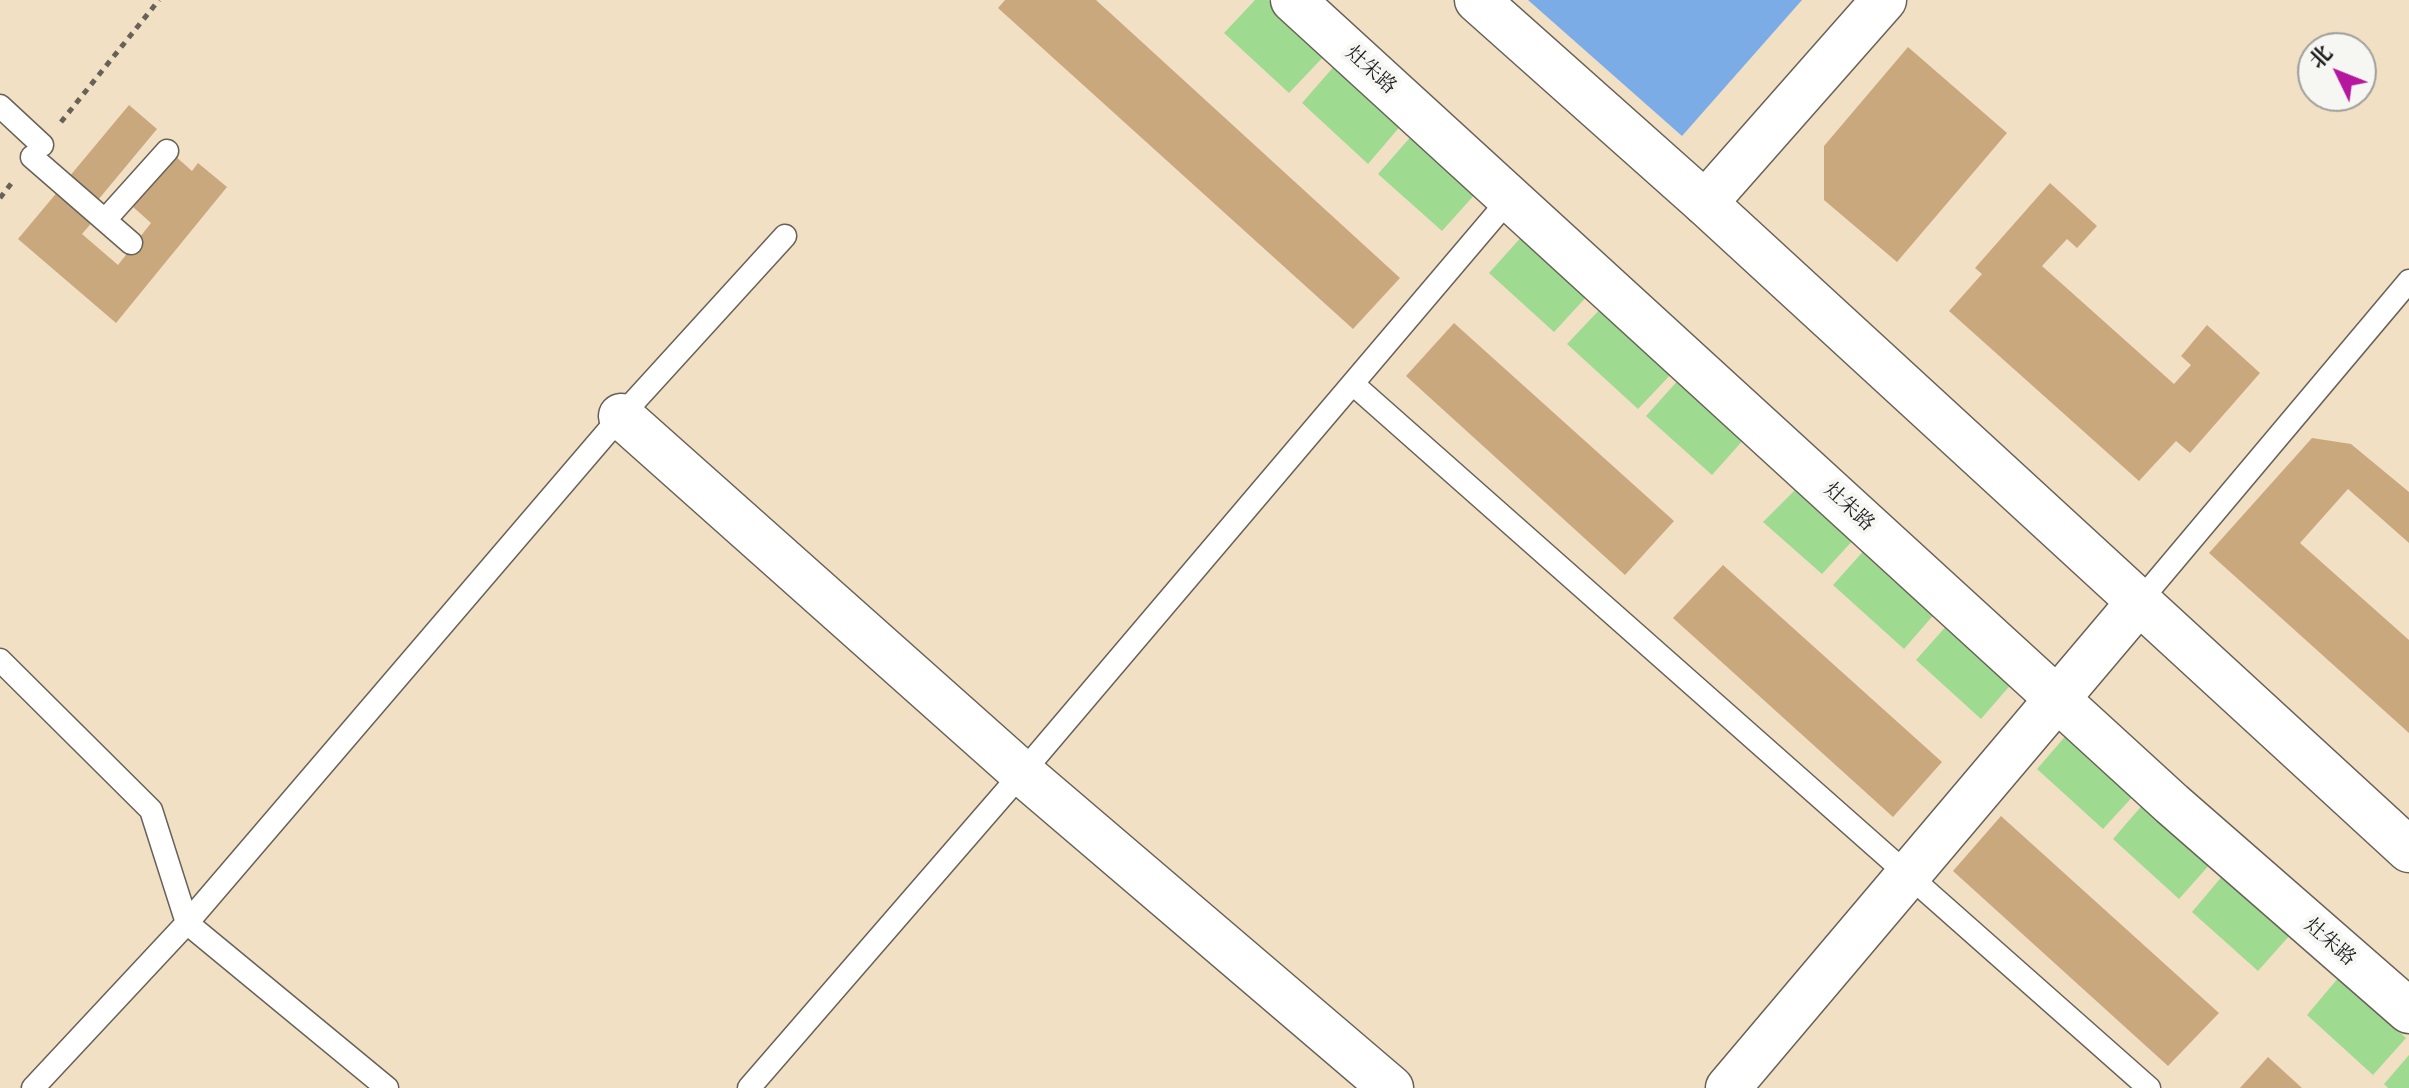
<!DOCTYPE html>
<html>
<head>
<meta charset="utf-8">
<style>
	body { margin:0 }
	#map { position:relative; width:2409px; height:1088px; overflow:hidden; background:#f2e0c5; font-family:"Libre Caslon Text","Noto Serif SC",serif }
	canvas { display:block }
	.north { position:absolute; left:2297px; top:32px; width:80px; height:80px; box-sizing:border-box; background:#f6f6f2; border:2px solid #9f9f9c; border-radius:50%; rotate:313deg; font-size:22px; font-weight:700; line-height:32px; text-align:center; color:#1c1c1c }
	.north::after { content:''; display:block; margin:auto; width:28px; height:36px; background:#b5179e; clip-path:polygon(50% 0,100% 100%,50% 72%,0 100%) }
</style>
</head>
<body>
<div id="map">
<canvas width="2409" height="1088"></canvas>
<div class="north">北</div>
</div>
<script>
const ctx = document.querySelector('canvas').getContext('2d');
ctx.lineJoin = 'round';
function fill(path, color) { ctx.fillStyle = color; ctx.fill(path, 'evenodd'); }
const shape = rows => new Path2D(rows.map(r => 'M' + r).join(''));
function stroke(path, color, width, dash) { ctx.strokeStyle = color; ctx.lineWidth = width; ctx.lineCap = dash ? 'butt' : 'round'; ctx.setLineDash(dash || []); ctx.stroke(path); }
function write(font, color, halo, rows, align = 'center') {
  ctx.font = font + ' "Libre Caslon Text","Noto Serif SC",serif'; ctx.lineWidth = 8; ctx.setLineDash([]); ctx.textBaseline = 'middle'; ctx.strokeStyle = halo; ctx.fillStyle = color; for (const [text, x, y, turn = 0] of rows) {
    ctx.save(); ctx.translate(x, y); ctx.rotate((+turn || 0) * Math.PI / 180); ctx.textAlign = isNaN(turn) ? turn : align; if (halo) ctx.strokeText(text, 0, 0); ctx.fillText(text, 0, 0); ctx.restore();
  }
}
const green = shape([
	[1255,0,1268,0,1327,53,1289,93,1224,33],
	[1337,63,1403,123,1368,164,1302,103],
	[1414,133,1477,192,1442,231,1378,174],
	[1524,234,1589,294,1554,332,1489,273],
	[1603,306,1674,371,1638,409,1567,344],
	[1681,377,1746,437,1712,475,1646,416],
	[1799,486,1856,537,1822,574,1763,522],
	[1867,547,1937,611,1904,649,1833,585],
	[1949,623,2014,681,1981,719,1916,660],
	[2069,732,2136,793,2103,829,2037,769],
	[2145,802,2212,862,2179,899,2113,839],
	[2224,874,2290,935,2258,971,2192,912],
	[2339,977,2406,1038,2373,1075,2307,1015],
	[2409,1055,2409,1088,2388,1088,2384,1084]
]);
const water = shape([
	[1528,0,1802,0,1682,136]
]);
const building = shape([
	[1005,0,1096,0,1400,278,1353,329,998,8],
	[1908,47,2007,133,1897,262,1824,200,1824,146],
	[129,105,157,129,98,200,69,177],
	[174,155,192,171,198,163,227,187,116,323,18,239,59,190,94,220,82,234,118,265,151,223,132,206],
	[2050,183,2097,226,2077,248,2067,239,2042,266,2174,384,2191,365,2181,356,2207,325,2260,373,2190,453,2176,441,2139,481,1949,311,1982,274,1975,268],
	[1454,323,1674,521,1625,575,1406,376],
	[2312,438,2351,444,2409,492,2409,543,2348,489,2300,543,2409,640,2409,733,2209,553],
	[1723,565,1942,762,1893,817,1673,618],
	[2001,816,2219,1013,2168,1066,1953,871],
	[2268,1057,2302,1088,2240,1088]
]);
const path = shape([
	[61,122,159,0],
	[0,198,14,180]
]);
const lane = shape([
	[0,106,42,145],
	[32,157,131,243],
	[105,220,167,151],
	[1353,384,2149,1088],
	[2139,602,2409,281],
	[0,660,151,810,187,923,387,1088],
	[33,1088,187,923,621,416,785,236],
	[749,1088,1022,773,1511,197]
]);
const street = shape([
	[1705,203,1884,0],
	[621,416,1022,773,1391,1088],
	[1728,1088,2139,602]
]);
const secondary = shape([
	[1293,0,2172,804,2409,1011],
	[1477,0,1705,203,2409,850]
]);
const streetNames = [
	["灶朱路",1371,70,42],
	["灶朱路",1849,507,43],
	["灶朱路",2330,942,41]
];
fill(green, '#9edb90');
fill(water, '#7bace6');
fill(building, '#caa87d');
stroke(lane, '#676157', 25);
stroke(street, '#676157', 47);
stroke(secondary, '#676157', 47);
stroke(path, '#676157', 5, [6, 6]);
stroke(lane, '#fff', 22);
stroke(street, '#fff', 44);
stroke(secondary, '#fff', 44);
write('20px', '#1c1c1c', '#f6f6f2', streetNames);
</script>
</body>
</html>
